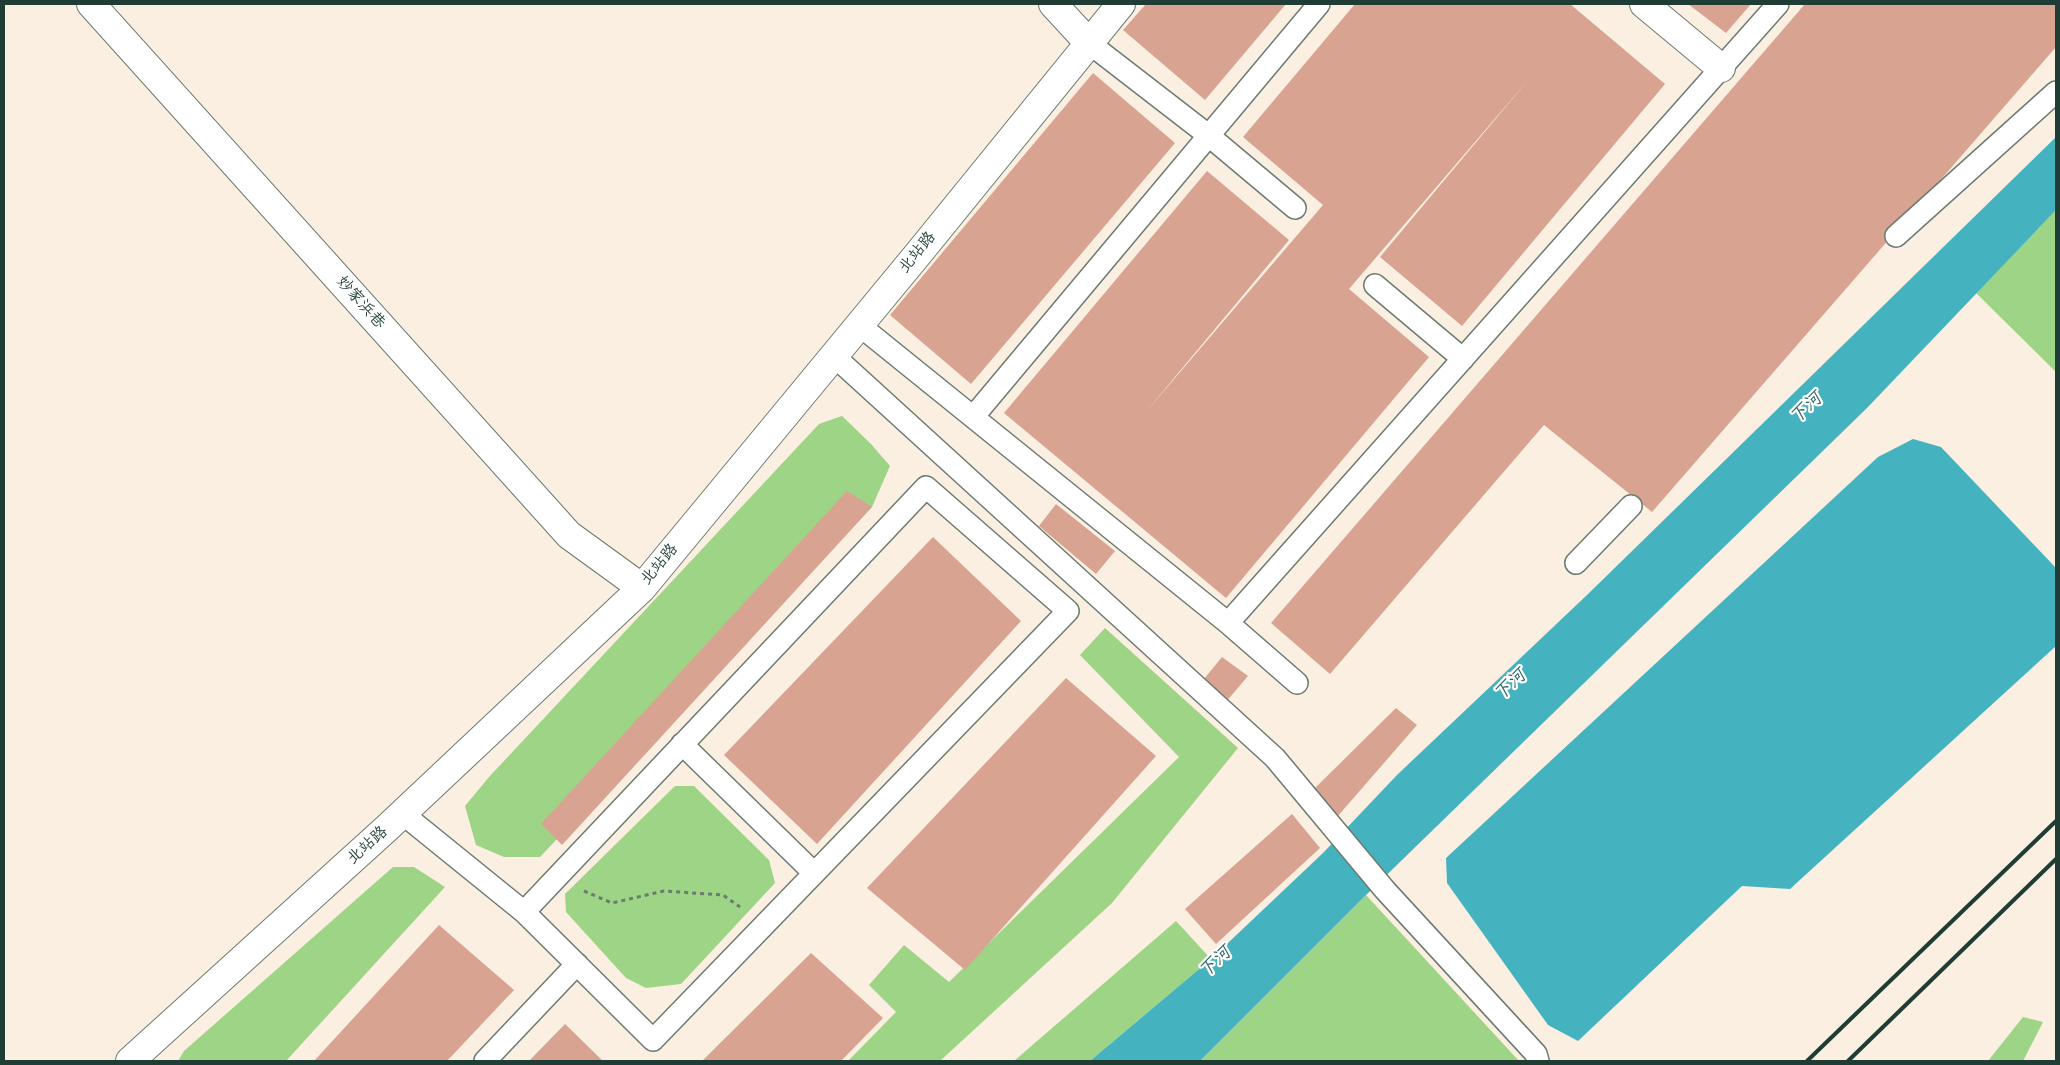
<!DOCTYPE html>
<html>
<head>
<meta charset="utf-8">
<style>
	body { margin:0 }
	#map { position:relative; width:2060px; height:1065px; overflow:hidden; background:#faefe1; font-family:"Architects Daughter",sans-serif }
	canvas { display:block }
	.frame { position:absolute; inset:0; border:5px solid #1f3d34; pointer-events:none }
</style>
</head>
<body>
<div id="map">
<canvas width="2060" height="1065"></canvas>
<div class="frame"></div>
</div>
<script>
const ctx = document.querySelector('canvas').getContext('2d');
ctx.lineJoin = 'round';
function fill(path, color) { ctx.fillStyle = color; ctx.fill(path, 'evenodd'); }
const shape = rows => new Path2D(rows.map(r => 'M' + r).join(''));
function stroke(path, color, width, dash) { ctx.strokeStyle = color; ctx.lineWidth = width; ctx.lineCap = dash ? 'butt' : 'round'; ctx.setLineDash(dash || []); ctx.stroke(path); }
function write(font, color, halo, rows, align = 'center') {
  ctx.font = font + ' "Architects Daughter","LXGW WenKai TC",sans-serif'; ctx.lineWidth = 4.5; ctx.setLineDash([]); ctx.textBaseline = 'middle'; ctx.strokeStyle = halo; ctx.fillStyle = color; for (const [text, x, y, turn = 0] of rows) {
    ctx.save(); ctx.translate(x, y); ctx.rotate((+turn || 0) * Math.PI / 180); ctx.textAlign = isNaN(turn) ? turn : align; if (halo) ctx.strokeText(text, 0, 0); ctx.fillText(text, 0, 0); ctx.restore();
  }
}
const green = shape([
	[2056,210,2056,372,1976,293],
	[842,416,871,444,890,466,872,507,540,857,504,857,476,845,465,806,489,777,819,424],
	[1105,628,1238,748,1112,903,940,1061,848,1061,896,1012,869,985,904,945,949,982,1179,757,1080,655],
	[675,786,694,786,769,860,775,883,681,984,646,988,626,978,566,912,565,894],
	[393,867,414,867,445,887,286,1061,178,1061,184,1051],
	[1366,895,1519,1061,1200,1061],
	[1176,921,1211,959,1090,1061,1014,1061],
	[2023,1017,2043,1022,2023,1061,1988,1061]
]);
const water = shape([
	[2056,137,2056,210,1867,408,1366,895,1200,1061,1090,1061,1211,959,1323,853,1397,775,1587,595],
	[1913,439,1941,447,2056,568,2056,646,1790,889,1742,886,1578,1041,1548,1025,1447,883,1446,858,1878,457]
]);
const building = shape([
	[1146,4,1286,4,1205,100,1123,30],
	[1355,4,1570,4,1665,84,1462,326,1380,257,1529,79,1349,289,1429,357,1226,598,1004,413,1207,171,1289,240,1145,413,1323,205,1243,137],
	[1688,4,1751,4,1726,33],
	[1805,4,2056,4,2056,47,1652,512,1544,425,1330,674,1271,623],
	[1093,73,1175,143,971,384,890,315],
	[847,491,872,507,562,845,541,824],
	[1056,504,1115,551,1096,574,1039,526],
	[933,537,1021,621,817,844,724,755],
	[1222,657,1248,676,1225,703,1204,679],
	[1066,678,1156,756,965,970,867,888],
	[1396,708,1417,725,1337,817,1312,791],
	[1292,814,1320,848,1216,944,1185,909],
	[439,925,514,990,447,1061,314,1061],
	[811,953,883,1018,841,1061,702,1061],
	[565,1024,603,1061,529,1061]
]);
const path = shape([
	[584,891,612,903,664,891,723,895,740,907]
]);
const lane = shape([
	[1089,43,1208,135,1295,208],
	[1896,236,2056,92],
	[1375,285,1463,359],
	[859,325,1228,623,1297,683],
	[834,356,1275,758,1385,890,1536,1054,1538,1061],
	[973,417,1319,4],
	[1576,563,1631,506],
	[1228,623,1778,4],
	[682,744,814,873],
	[403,814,524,912,653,1040,1068,611,926,487,524,912],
	[485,1061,577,964]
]);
const street = shape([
	[91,4,569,535,642,588],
	[1053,4,1089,43],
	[1644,4,1721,68],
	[130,1061,387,828,642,588,918,254,1121,4]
]);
const rail = shape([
	[1807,1061,2056,821],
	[1848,1061,2056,859]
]);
const streetNames = [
	["北站路",918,253,-51],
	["妙家浜巷",360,303,48],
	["北站路",660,565,-50],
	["北站路",368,846,-42]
];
const waterNames = [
	["下河",1807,409,-43],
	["下河",1511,686,-43],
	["下河",1216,963,-43]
];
fill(green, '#9ed485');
fill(water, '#44b3bf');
fill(building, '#d9a391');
stroke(lane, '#6c7b71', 24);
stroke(street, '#6c7b71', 30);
stroke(path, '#6c7b71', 3, [4, 4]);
stroke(lane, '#fff', 21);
stroke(street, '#fff', 28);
stroke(rail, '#1f3d34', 4);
write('16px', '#1f3d34', '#fff', streetNames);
write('italic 18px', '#2c6665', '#fff', waterNames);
</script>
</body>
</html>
